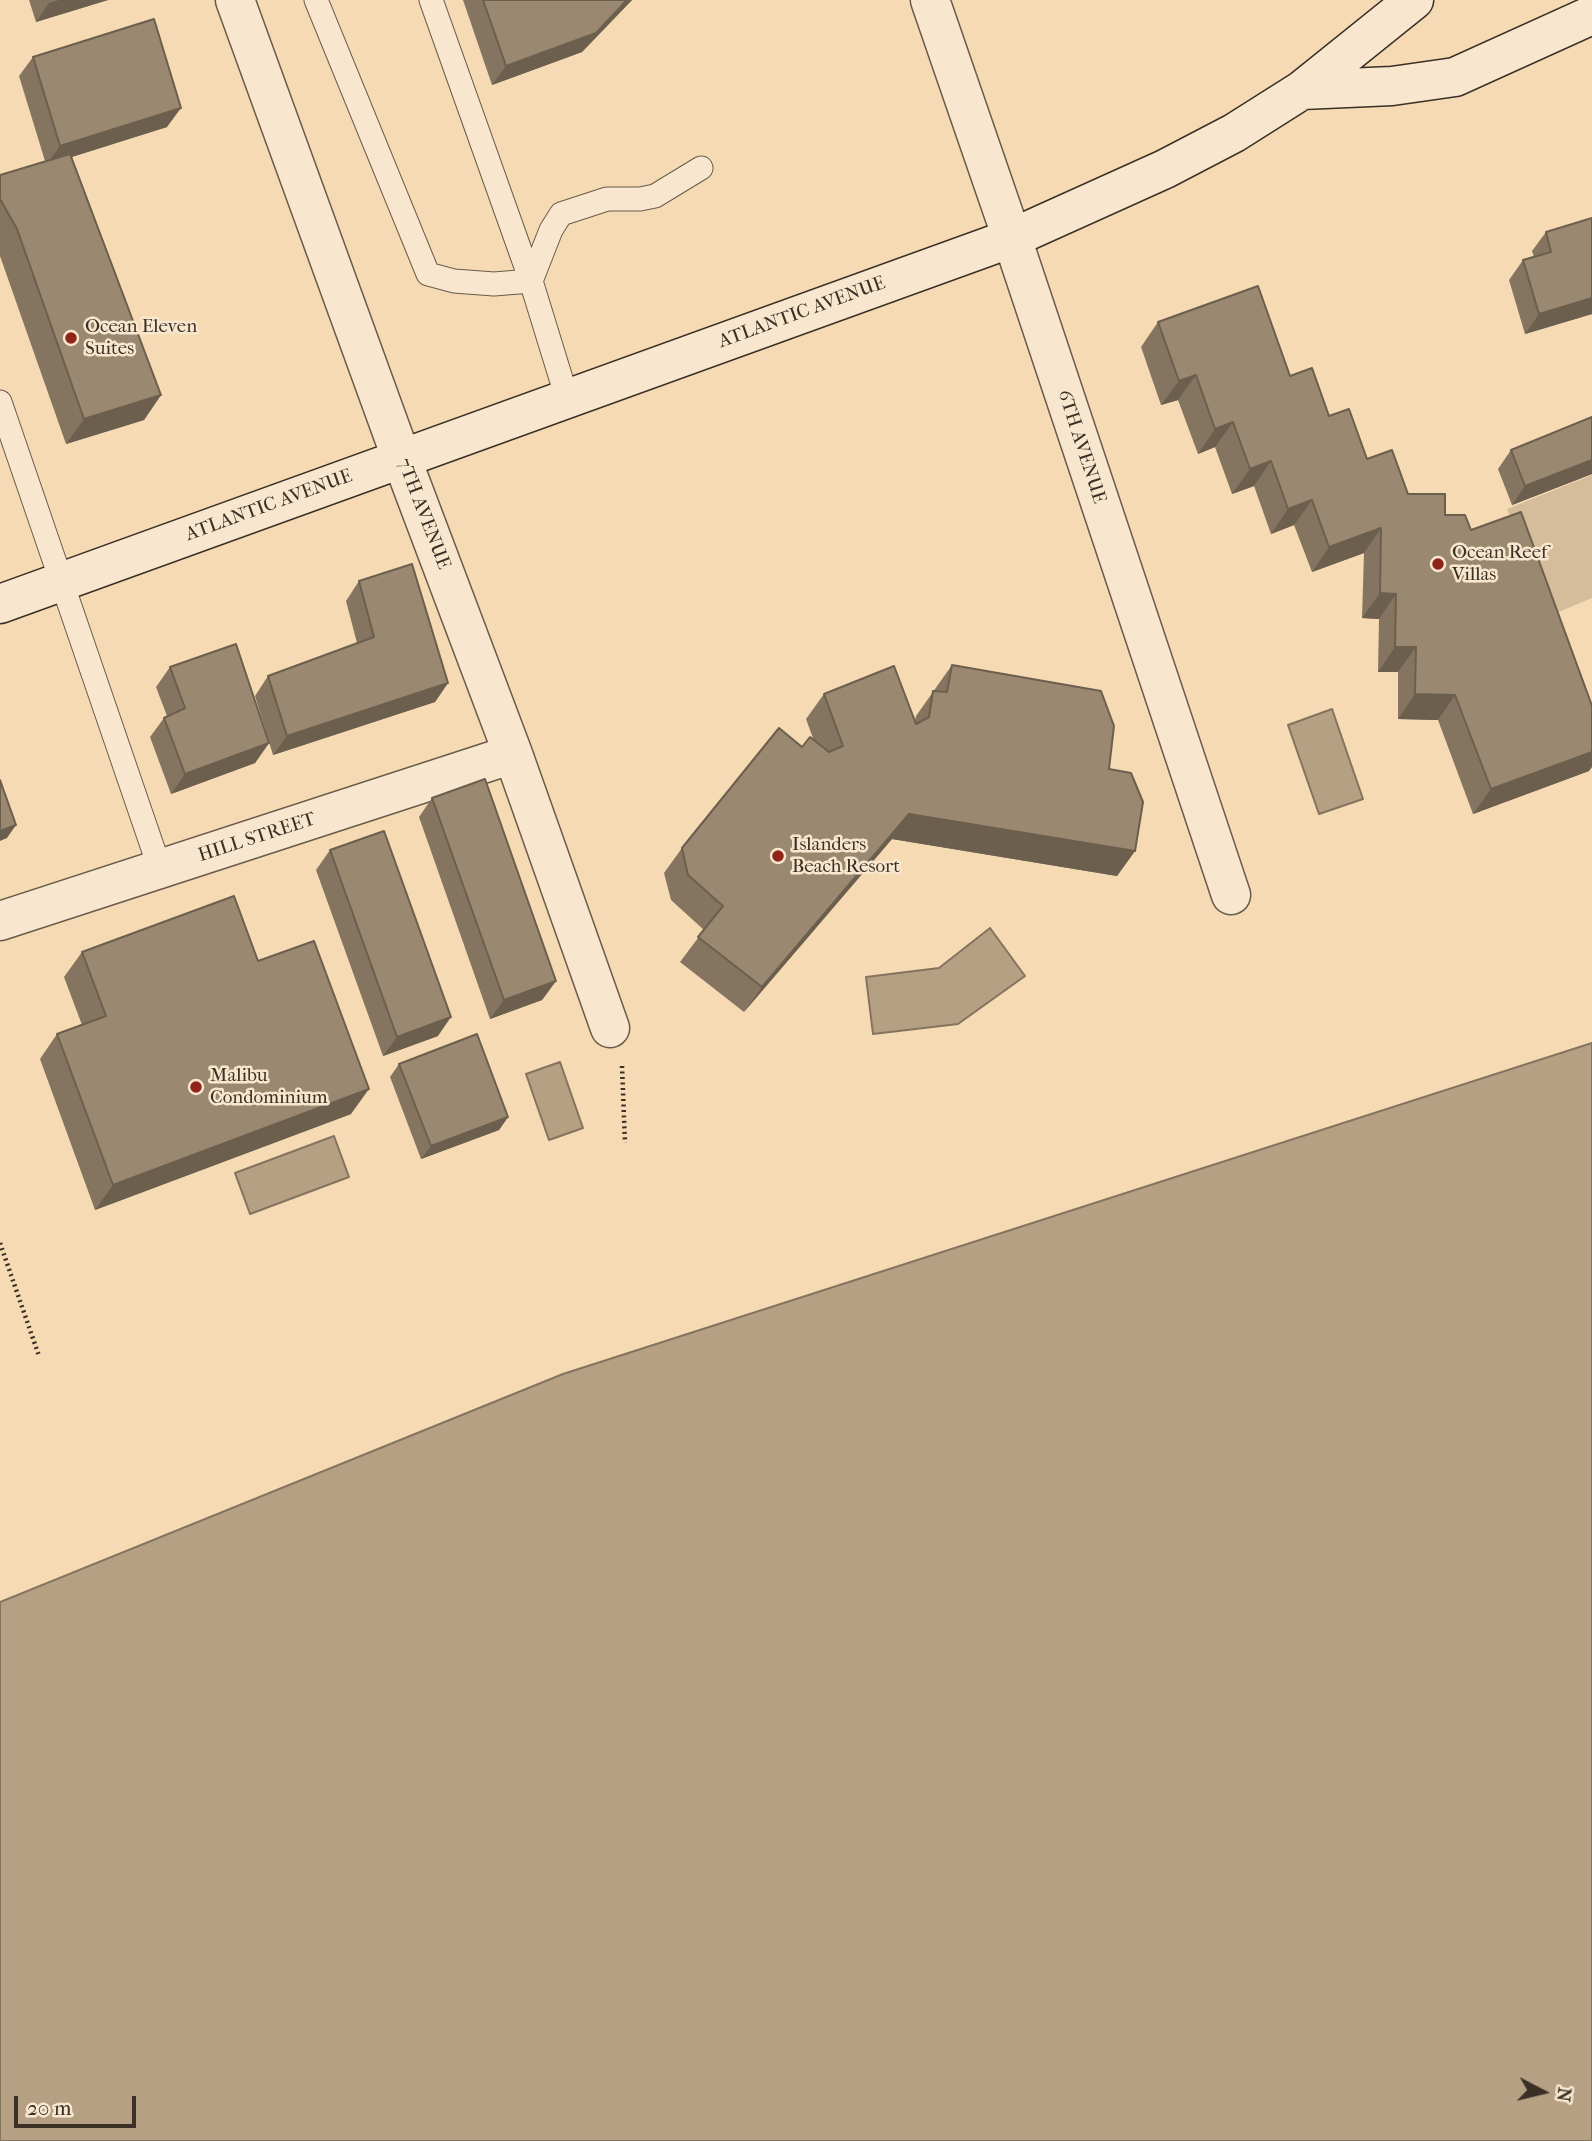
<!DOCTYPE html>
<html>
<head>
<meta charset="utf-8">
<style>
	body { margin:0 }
	#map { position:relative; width:1592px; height:2141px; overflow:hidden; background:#f5dab4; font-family:"IM FELL French Canon",serif }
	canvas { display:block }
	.north { position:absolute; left:1508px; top:2057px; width:70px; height:70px; -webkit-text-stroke:5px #f8e7ce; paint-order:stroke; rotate:97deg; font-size:19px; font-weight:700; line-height:28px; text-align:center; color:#3a3026 }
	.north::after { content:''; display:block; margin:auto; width:24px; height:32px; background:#3a3026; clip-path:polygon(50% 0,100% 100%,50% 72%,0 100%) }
	.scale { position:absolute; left:14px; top:2096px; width:122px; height:32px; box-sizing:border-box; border:4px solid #3a3026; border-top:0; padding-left:9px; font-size:21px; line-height:24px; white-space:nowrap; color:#3a3026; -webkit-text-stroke:5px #f8e7ce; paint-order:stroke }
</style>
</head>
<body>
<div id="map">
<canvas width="1592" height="2141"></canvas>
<div class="north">N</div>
<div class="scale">20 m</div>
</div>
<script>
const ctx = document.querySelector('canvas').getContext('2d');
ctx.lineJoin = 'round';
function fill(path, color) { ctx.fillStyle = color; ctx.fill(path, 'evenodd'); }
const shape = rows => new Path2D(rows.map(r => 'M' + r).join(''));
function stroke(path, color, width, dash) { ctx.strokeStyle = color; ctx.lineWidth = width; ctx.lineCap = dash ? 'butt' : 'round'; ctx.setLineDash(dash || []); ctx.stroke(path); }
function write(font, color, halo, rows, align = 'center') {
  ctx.font = font + ' "IM FELL French Canon",serif'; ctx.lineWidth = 5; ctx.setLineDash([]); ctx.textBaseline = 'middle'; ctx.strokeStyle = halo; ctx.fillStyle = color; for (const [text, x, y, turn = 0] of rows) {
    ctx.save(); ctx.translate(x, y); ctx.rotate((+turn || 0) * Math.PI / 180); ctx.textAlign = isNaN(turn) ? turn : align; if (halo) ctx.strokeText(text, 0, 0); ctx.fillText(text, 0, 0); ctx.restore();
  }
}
const green = shape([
	[1592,475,1592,598,1549,616,1507,509]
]);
const water = shape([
	[1332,709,1363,799,1319,814,1288,725,1332,709],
	[990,928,1025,976,958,1024,873,1034,866,977,939,968,990,928],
	[1592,1043,1592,2141,0,2141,0,1602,563,1374,1592,1043],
	[560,1062,583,1128,549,1140,526,1074,560,1062],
	[334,1136,349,1177,250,1214,235,1173,334,1136]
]);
const path = shape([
	[622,1066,625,1143],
	[0,1243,39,1356]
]);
const lane = shape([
	[316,0,428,274,454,281,494,284,531,281,431,0],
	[567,398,531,281,551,230,561,214,607,199,640,199,655,196,701,168],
	[0,402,160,869]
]);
const street = shape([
	[235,0,401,457,513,754,610,1028],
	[930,0,1012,238,1231,895],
	[0,921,513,754]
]);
const secondary = shape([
	[1302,90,1392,86,1455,77,1592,15],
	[0,604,1012,238,1165,169,1234,133,1302,90,1414,0]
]);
const wall = shape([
	[29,0,108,0,36,22],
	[463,0,632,0,582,52,492,85],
	[33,57,167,127,72,157,161,395,144,420,66,444,0,256,0,175,45,161,19,76],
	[1546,232,1592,314,1525,334,1509,280,1523,260,1534,257,1532,251],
	[1158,322,1290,376,1329,416,1367,459,1408,494,1445,515,1471,530,1589,771,1473,814,1438,720,1398,719,1398,672,1378,672,1379,619,1362,618,1364,553,1312,572,1294,525,1271,534,1254,486,1232,494,1215,447,1198,454,1178,400,1161,405,1141,347],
	[1592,417,1592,474,1512,505,1498,469,1511,450],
	[359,581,448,683,435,702,273,755,255,696,268,676,357,643,346,601],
	[952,665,1109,769,1135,851,1117,876,892,839,744,1012,680,962,704,930,671,900,664,873,682,848,802,747,814,741,806,719,824,694,915,721,916,716],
	[170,667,269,743,255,763,171,794,150,737,164,718,167,716,156,687],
	[432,798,556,981,542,1000,490,1019,419,817],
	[330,850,438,1036,383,1056,316,870],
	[82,952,258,961,351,1114,95,1210,40,1059,57,1034,82,1025,64,977],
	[399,1064,508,1117,499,1130,421,1159,390,1077]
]);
const shadedWall = shape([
	[59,0,108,0,36,22,49,3],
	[627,0,632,0,582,52,492,85,506,66],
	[181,108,167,127,46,165,60,146],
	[1592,298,1592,314,1525,334,1539,314],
	[1196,375,1178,400,1161,405,1179,381],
	[161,395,144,420,66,444,84,419],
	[1233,422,1215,447,1198,454,1215,429],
	[1592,460,1592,474,1512,505,1525,486],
	[1271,461,1254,486,1232,494,1250,469],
	[1312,500,1294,525,1271,534,1288,509],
	[1381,528,1364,553,1312,572,1329,547],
	[1380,593,1396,594,1379,619,1362,618],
	[1395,647,1416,647,1398,672,1378,672],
	[448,683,435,702,273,755,287,736],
	[1415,694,1455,695,1438,720,1398,719],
	[269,743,255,763,171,794,185,774],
	[1592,752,1592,767,1589,771,1473,814,1491,789],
	[909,814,1135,851,1117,876,892,839,744,1012,762,987],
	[16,825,7,838,0,841,0,831],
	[556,981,542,1000,490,1019,504,1000],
	[451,1017,438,1036,383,1056,397,1037],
	[369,1089,351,1114,95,1210,113,1185],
	[508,1117,499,1130,421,1159,431,1146]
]);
const building = shape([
	[483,0,627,0,596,33,506,66,483,0],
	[154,19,181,108,60,146,33,57,154,19],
	[70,154,161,395,84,419,17,229,0,199,0,175,70,154],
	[1592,218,1592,298,1539,314,1523,260,1551,252,1546,232,1592,218],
	[1258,286,1290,376,1312,368,1329,416,1349,409,1367,459,1392,450,1408,494,1445,494,1445,515,1465,515,1471,530,1521,512,1592,706,1592,752,1491,789,1455,695,1415,694,1416,647,1395,647,1396,594,1380,593,1381,528,1329,547,1312,500,1288,509,1271,461,1250,469,1233,422,1215,429,1196,375,1179,381,1158,322,1258,286],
	[1592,417,1592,460,1525,486,1511,450,1592,417],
	[412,564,448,683,287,736,268,676,374,637,359,581,412,564],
	[236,644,269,743,185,774,164,718,185,708,170,667,236,644],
	[952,665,1101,691,1114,726,1109,769,1131,773,1143,802,1135,851,909,814,762,987,698,937,723,906,688,875,682,848,779,728,802,747,810,737,829,752,843,746,824,694,894,666,916,724,929,717,933,691,947,692,952,665],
	[485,779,556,981,504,1000,432,798,485,779],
	[0,780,16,825,0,831,0,780],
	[384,831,451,1017,397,1037,330,850,384,831],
	[234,896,258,961,314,941,369,1089,113,1185,57,1034,106,1016,82,952,234,896],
	[477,1034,508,1117,431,1146,399,1064,477,1034]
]);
const markers = [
	[71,338,7,"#8f2418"],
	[1438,564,7,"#8f2418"],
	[778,856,7,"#8f2418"],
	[196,1087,7,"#8f2418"]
];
const streetNames = [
	["ATLANTIC AVENUE",802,313,-20],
	["6TH AVENUE",1081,447,72],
	["ATLANTIC AVENUE",269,506,-20],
	["7TH AVENUE",423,514,69],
	["HILL STREET",257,838,-18]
];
const poiNames = [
	["Ocean Eleven",85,327],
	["Suites",85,349],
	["Ocean Reef",1452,553],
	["Villas",1452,575],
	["Islanders",792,845],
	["Beach Resort",792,867],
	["Malibu",210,1076],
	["Condominium",210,1098]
];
fill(green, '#d5bd9c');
fill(water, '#b5a084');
stroke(water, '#84735e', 2);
stroke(lane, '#695a4a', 25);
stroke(street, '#695a4a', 41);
stroke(secondary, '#3a3026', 41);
stroke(path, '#3a3026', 4.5, [2, 3.5]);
stroke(lane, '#f8e7ce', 23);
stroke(street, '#f8e7ce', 38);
stroke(secondary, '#f8e7ce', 38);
fill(wall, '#857560');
fill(shadedWall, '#6c5f4e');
fill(building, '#9b8870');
stroke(building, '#6c5f4e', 2);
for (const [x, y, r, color] of markers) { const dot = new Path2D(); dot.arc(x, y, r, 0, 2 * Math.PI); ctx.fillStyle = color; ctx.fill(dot); stroke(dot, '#f8e7ce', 2.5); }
write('19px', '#3a3026', '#f8e7ce', streetNames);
write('19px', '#3a3026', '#f8e7ce', poiNames, 'left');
</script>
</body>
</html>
